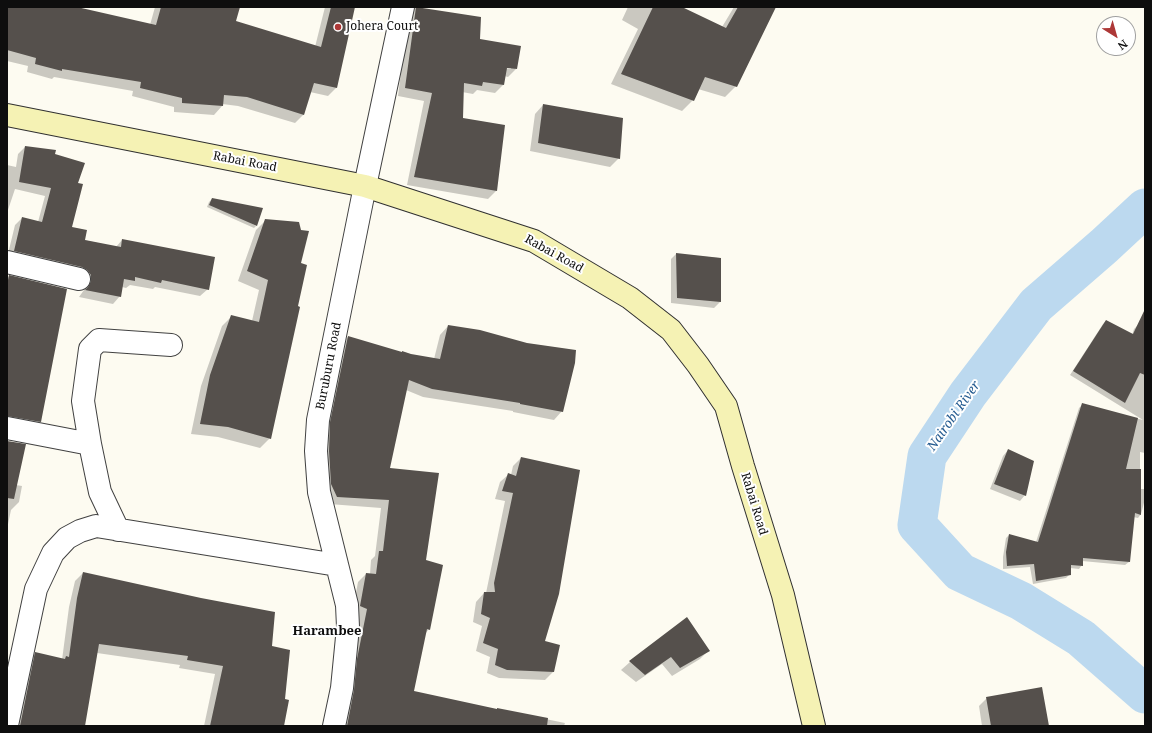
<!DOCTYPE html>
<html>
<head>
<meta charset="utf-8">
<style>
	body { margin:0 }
	#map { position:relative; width:1152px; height:733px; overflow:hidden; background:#fdfbf1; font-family:"Noto Serif",serif }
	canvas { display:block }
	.frame { position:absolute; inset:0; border:8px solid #0e0e0e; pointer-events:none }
	.north { position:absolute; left:1096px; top:16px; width:40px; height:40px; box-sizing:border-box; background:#fff; border:1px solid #9f9f9f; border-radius:50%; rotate:143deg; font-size:11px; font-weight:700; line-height:16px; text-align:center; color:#0e0e0e }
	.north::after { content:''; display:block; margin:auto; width:14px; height:18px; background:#ad3837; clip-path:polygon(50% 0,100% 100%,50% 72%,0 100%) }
</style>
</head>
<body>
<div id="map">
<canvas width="1152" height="733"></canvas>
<div class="frame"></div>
<div class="north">N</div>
</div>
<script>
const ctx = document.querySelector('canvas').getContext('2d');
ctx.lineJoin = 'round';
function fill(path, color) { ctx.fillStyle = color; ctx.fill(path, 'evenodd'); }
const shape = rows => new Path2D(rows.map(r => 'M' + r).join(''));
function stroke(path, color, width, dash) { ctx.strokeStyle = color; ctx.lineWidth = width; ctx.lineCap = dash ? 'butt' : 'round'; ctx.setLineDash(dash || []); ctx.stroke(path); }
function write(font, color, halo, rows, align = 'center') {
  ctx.font = font + ' "Noto Serif",serif'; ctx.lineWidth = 4; ctx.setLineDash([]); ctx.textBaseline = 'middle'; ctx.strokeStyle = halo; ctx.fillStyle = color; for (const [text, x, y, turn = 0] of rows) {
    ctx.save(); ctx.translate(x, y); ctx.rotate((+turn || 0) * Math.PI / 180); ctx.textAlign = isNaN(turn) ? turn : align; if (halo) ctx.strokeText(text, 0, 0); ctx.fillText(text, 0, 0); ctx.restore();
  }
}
const shadow = shape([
	[7,7,72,7,150,25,155,7,239,7,235,22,315,47,325,7,354,7,336,88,328,96,310,92,304,114,295,123,238,106,222,104,222,106,214,115,174,112,174,107,132,96,133,91,54,77,52,79,27,72,28,66,7,61],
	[416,7,479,40,516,69,508,77,504,76,503,85,495,93,477,90,473,94,462,92,462,119,496,191,488,199,407,185,424,101,398,96,408,15],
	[511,67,511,69,502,68],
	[628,7,680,7,722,27,734,7,775,7,736,86,725,97,698,89,693,100,682,111,611,84,638,29,622,20],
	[543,105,619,158,610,167,530,151,535,114],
	[25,147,54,155,77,184,71,227,84,240,116,247,122,240,208,289,200,296,155,287,153,289,130,285,126,288,122,287,120,296,113,304,79,297,84,290,84,283,7,258,15,225,22,218,38,222,45,196,15,189,7,213,7,165,16,167,18,154],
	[212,199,256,226,254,228,207,207,209,202],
	[266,220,300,264,270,438,260,448,218,437,191,434,201,386,222,326,232,316,252,321,259,290,238,281,256,230],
	[676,254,720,258,720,302,714,308,671,303,671,259],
	[9,276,40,421,33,429,7,424,7,279],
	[1106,321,1132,335,1134,329,1138,325,1145,326,1145,453,1140,452,1140,489,1145,489,1145,499,1141,514,1138,518,1133,517,1129,562,1125,565,1082,561,1082,565,1079,569,1070,568,1070,574,1066,578,1033,584,1030,567,1003,569,1003,557,1006,538,1009,535,1036,542,1079,408,1082,405,1143,420,1070,375,1103,324],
	[448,326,562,411,554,420,513,412,513,411,423,397,406,390,389,469,425,561,429,629,425,634,412,692,496,710,497,709,565,723,564,726,341,726,350,668,359,617,352,614,358,582,366,574,370,574,371,560,375,556,381,508,329,504,321,460,340,345,348,337,402,353,434,359,440,335],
	[7,442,16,485,22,486,19,502,11,510,7,529],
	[1008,450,1025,495,1020,501,990,489,1003,456],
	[521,458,544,641,553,672,545,680,499,678,487,673,490,657,476,651,482,626,473,622,476,602,484,593,486,593,505,501,495,499,500,482,509,474,511,475,513,466],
	[83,573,271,647,283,726,204,726,215,674,179,668,180,665,97,653,84,726,14,726,27,661,36,653,62,660,69,607,75,581],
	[687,618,708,651,700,659,672,676,662,664,636,682,621,670,630,662],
	[987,698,1048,726,982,726,979,706]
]);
const river = shape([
	[1145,208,1104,246,1036,305,968,394,927,456,917,525,960,572,1021,601,1081,638,1145,694]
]);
const building = shape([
	[7,7,77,7,156,25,161,7,240,7,236,21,321,47,331,7,355,7,337,88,314,83,304,115,247,97,224,95,223,106,182,103,182,98,140,88,141,82,62,69,62,71,35,64,36,58,7,50],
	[416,7,481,17,480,39,521,46,517,69,507,68,504,85,483,82,482,86,464,83,463,118,505,125,497,191,414,177,432,93,405,88],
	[653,7,682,7,726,28,738,7,776,7,737,87,705,77,694,101,621,74],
	[543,104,623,118,620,159,538,143],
	[25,146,56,150,55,154,85,163,78,183,83,184,72,227,87,230,85,240,121,247,122,239,215,257,209,290,162,280,161,283,135,277,135,281,124,279,121,297,85,290,88,287,91,281,91,275,87,270,82,267,14,251,22,217,42,222,51,188,19,182],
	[212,198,263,208,257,226,209,205],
	[265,219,299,222,301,230,309,231,301,263,307,265,298,306,300,307,271,439,228,427,200,424,210,375,231,315,259,322,268,280,247,271],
	[676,253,721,258,721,302,677,298],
	[9,275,67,289,41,422,7,416,7,285],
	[1145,309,1145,375,1140,373,1125,403,1073,371,1106,320,1133,334],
	[448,325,480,330,527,343,576,350,575,363,563,412,520,404,520,403,432,389,409,380,390,468,439,473,426,560,443,565,430,630,427,629,414,691,497,709,497,708,548,718,547,726,347,726,354,690,357,659,367,609,360,606,366,573,376,574,379,551,383,551,389,500,337,497,331,484,329,451,330,422,348,336,402,352,402,351,411,354,440,359],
	[1082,403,1138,418,1126,469,1141,469,1141,515,1135,513,1130,562,1083,558,1083,566,1071,565,1071,575,1036,581,1034,564,1007,566,1006,552,1009,534,1038,542],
	[7,441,26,444,14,499,7,498],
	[1008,449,1034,461,1026,496,994,484],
	[521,457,580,470,559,594,545,641,560,645,554,672,507,670,495,665,498,649,483,643,490,618,481,614,484,592,495,592,494,583,513,493,502,491,508,473,516,476],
	[83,572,201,598,275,612,272,646,290,650,285,699,289,700,284,726,210,726,223,666,187,660,188,656,99,644,85,726,20,726,35,652,65,659,66,656,69,657,77,598],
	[687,617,710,651,680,668,671,657,645,675,629,661],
	[1042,687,1049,726,991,726,986,697]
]);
const minor = shape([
	[7,262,79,279],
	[7,428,90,444],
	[118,530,100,492,90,444,83,401,90,349,99,340,171,345],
	[7,725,36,589,53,553,67,538,80,531,96,526,337,565],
	[334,726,342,688,348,627,347,605,319,492,316,451,318,420,365,186]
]);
const tertiary = shape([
	[365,186,403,7]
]);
const secondary = shape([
	[7,115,365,186,534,241,630,298,671,330,698,365,726,406,743,466,783,595,814,726]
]);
const markers = [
	[338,27,4,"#ad3837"]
];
const poiNames = [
	["Johera Court",346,27]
];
const streetNames = [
	["Rabai Road",245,162,11],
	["Rabai Road",554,254,29],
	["Buruburu Road",329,366,-79],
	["Rabai Road",754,504,73]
];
const waterNames = [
	["Nairobi River",954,416,-55]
];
const neighbourhoodNames = [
	["Harambee",327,631]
];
fill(shadow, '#0003');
stroke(river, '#bcd9ef', 39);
fill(building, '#55504c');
stroke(minor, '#414141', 24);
stroke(tertiary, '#414141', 24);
stroke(secondary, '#303030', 24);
stroke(minor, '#fff', 22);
stroke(tertiary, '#fff', 22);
stroke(secondary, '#f5f2b4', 22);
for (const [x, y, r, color] of markers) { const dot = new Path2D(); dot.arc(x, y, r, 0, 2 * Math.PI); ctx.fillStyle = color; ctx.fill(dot); stroke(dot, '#fff', 1.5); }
write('12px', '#0e0e0e', '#fff', poiNames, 'left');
write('12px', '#0e0e0e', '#fff', streetNames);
write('italic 13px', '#265c91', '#fff', waterNames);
write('bold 13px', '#0e0e0e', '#fff', neighbourhoodNames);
</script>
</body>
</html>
